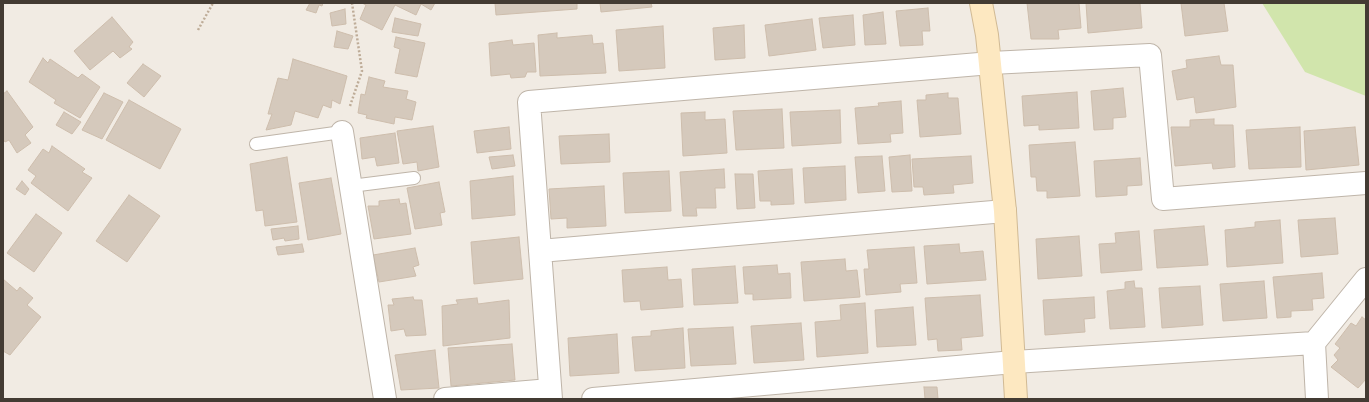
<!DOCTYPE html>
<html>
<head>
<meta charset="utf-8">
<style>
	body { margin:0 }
	#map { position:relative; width:1369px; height:402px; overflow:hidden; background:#f1ebe3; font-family:"Public Sans",sans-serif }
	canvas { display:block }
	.frame { position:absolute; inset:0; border:4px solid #433b33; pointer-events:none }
</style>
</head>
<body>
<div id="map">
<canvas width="1369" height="402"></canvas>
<div class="frame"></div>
</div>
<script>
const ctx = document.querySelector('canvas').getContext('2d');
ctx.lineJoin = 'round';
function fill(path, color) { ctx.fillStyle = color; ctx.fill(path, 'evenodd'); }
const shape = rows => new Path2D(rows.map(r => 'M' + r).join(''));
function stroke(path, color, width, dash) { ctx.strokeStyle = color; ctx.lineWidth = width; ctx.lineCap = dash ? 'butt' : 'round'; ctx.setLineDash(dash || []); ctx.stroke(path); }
const green = shape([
	[1262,3,1366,3,1366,96,1305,72]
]);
const building = shape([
	[310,3,323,3,322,6,319,5,316,13,306,10,310,3],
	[362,3,435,3,431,10,421,4,416,15,395,5,382,30,360,19,366,5,362,3],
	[495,3,577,3,577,9,496,15,495,3],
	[600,3,651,3,652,7,601,12,600,3],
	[1027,3,1079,3,1081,28,1058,30,1059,39,1031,39,1027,3],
	[1086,3,1140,3,1142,28,1088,33,1086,3],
	[1181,3,1224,3,1228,31,1185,36,1181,3],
	[928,8,930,31,922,31,923,45,900,46,896,11,928,8],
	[345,9,346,24,332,26,330,13,345,9],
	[883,12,886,44,865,45,863,15,883,12],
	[853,15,855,45,823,48,819,18,853,15],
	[112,17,133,42,129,47,132,49,120,58,113,51,90,70,74,51,112,17],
	[395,18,421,24,418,36,392,32,395,18],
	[812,19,816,50,769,56,765,25,812,19],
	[744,25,745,58,715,60,713,28,744,25],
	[663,26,665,68,619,71,616,30,663,26],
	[337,31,353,36,348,49,334,47,337,31],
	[557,33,557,38,592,35,593,44,603,43,606,73,540,76,538,35,557,33],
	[396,37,425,43,417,77,395,73,400,49,394,47,396,37],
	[512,40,513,45,534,43,536,72,527,72,525,77,511,78,510,74,491,76,489,43,512,40],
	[1219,56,1221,65,1233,65,1236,107,1196,113,1194,97,1177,100,1172,71,1187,68,1186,60,1219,56],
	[43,58,48,63,50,59,78,78,82,74,100,87,80,118,54,103,56,100,29,82,43,58],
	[293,59,347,76,340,104,332,100,331,108,323,105,318,118,295,111,291,125,266,130,272,114,268,114,278,78,288,80,293,59],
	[143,64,161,76,144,97,127,83,143,64],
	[369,77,385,81,383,87,408,91,406,99,416,102,412,120,395,117,394,124,366,118,367,115,358,113,361,94,365,95,369,77],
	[1123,88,1126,117,1113,118,1113,129,1094,130,1091,91,1123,88],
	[7,91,33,127,25,135,31,143,17,153,9,140,5,142,3,139,3,94,7,91],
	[1077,92,1079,128,1039,130,1039,125,1024,126,1022,96,1077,92],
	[104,93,123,102,102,139,82,130,104,93],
	[948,93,948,98,958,98,961,134,920,137,917,100,926,100,926,95,948,93],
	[129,100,181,129,160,169,106,140,129,100],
	[901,101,903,133,890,134,891,142,858,144,855,108,879,106,878,103,901,101],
	[782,109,784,148,736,150,733,111,782,109],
	[840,110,841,143,792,146,790,112,840,110],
	[64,112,81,122,72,134,56,125,64,112],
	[705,112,705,120,725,119,727,153,683,156,681,113,705,112],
	[1214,119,1214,125,1233,125,1235,167,1213,169,1212,163,1175,166,1171,127,1190,127,1190,120,1214,119],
	[433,126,439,167,418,171,417,162,403,164,397,131,433,126],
	[509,127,511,149,477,153,474,131,509,127],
	[1300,127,1301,167,1249,169,1246,130,1300,127],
	[1355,127,1359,165,1306,170,1304,131,1355,127],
	[395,133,399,163,377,166,375,157,362,159,360,138,395,133],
	[609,134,610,162,561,164,559,136,609,134],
	[1075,142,1080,196,1047,198,1047,191,1037,191,1036,177,1031,177,1029,145,1075,142],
	[52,146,85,169,82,172,92,178,68,211,31,183,36,176,28,170,43,149,49,153,52,146],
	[513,155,515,166,492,169,489,157,513,155],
	[910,155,912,191,892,192,889,157,910,155],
	[882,156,885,191,858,193,855,157,882,156],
	[971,156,973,183,953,185,954,193,924,195,923,187,914,187,912,159,971,156],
	[287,157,297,222,265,226,263,210,256,211,250,164,287,157],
	[1140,158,1142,185,1127,186,1127,195,1096,197,1094,161,1140,158],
	[845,166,846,200,805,203,803,168,845,166],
	[724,169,725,188,715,188,716,208,696,208,697,216,683,216,680,172,724,169],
	[792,169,794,204,771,205,771,201,760,201,758,171,792,169],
	[669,171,671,211,625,213,623,173,669,171],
	[735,174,753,174,755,208,737,209,735,174],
	[513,176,515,215,472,219,470,181,513,176],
	[331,178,341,234,308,240,299,183,331,178],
	[22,181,29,189,25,195,16,189,22,181],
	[439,182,445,212,440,213,442,225,415,229,407,188,439,182],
	[604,186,606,226,567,228,567,218,551,219,549,189,604,186],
	[129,195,160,216,127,262,96,241,129,195],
	[399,199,400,204,406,203,411,234,374,239,368,206,379,206,379,201,399,199],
	[36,214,62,233,34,272,7,253,36,214],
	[1335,218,1338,254,1301,257,1298,220,1335,218],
	[1280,220,1283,263,1227,267,1225,230,1255,227,1255,222,1280,220],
	[298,226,299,239,285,241,284,238,273,240,271,229,298,226],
	[1204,226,1208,265,1157,268,1154,230,1204,226],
	[1139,231,1142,270,1101,273,1099,244,1116,243,1115,233,1139,231],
	[1079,236,1082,276,1038,279,1036,239,1079,236],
	[519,237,523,279,474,284,471,242,519,237],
	[302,244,304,252,278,255,276,247,302,244],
	[959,244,960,253,983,251,986,280,927,284,924,246,959,244],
	[914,247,917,283,900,284,901,292,866,295,864,269,869,269,867,250,914,247],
	[415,248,419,265,413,267,416,276,379,282,373,255,415,248],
	[845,259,846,271,857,270,860,297,804,301,801,262,845,259],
	[777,265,778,274,790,273,791,298,753,300,753,294,745,294,743,267,777,265],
	[735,266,738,303,694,305,692,269,735,266],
	[667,267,668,280,681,279,683,307,641,310,640,301,624,302,622,270,667,267],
	[1322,273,1324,298,1312,299,1313,310,1291,311,1291,317,1277,318,1273,277,1322,273],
	[3,279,17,291,20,287,33,298,27,305,41,317,10,355,3,351,3,279],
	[1134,281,1135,288,1142,288,1145,327,1110,329,1107,291,1125,289,1125,282,1134,281],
	[1264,281,1267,318,1223,321,1220,284,1264,281],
	[1200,286,1203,325,1162,328,1159,288,1200,286],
	[980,295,983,336,961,338,962,350,938,351,937,339,928,340,925,298,980,295],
	[413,297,414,300,422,300,426,335,406,336,404,329,391,331,388,305,394,305,392,299,413,297],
	[1094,297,1095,318,1084,319,1085,332,1045,335,1043,300,1094,297],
	[477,298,478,304,509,300,510,338,443,346,442,306,458,304,456,300,477,298],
	[865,303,868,353,817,357,815,322,841,320,840,305,865,303],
	[913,307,916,345,877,347,875,310,913,307],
	[1362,317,1366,320,1366,379,1358,388,1331,367,1338,360,1334,355,1340,348,1335,344,1351,323,1356,326,1362,317],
	[801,323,804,360,754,363,751,326,801,323],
	[733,327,736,364,691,366,688,329,733,327],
	[683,328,685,368,635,371,632,337,651,336,651,331,683,328],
	[617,334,619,373,570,376,568,338,617,334],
	[512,344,515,380,451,386,448,348,512,344],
	[435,350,439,388,401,390,395,355,435,350],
	[924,387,937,387,938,399,925,399,924,387]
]);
const path = shape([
	[198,30,213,3],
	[350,106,362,71,352,3]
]);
const lane = shape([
	[256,144,342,132],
	[351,186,414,178]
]);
const street = shape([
	[342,132,385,399],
	[540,251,1005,211],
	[445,399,550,390],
	[551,399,529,102,991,63,1150,55,1163,199,1366,183],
	[593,399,1014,362,1314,343],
	[1317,399,1314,343,1366,279]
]);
const secondary = shape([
	[981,3,987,35,1005,211,1016,399]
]);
fill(green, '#d1e5ac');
fill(building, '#d5c9bc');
stroke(building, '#cdbdac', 1);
stroke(lane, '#bfb5a9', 14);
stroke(street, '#bfb5a9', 24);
stroke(secondary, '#d1ba94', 24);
stroke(path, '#beac98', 2.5, [2, 2]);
stroke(lane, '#fff', 12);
stroke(street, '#fff', 22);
stroke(secondary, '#fde8c1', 22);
</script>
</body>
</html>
